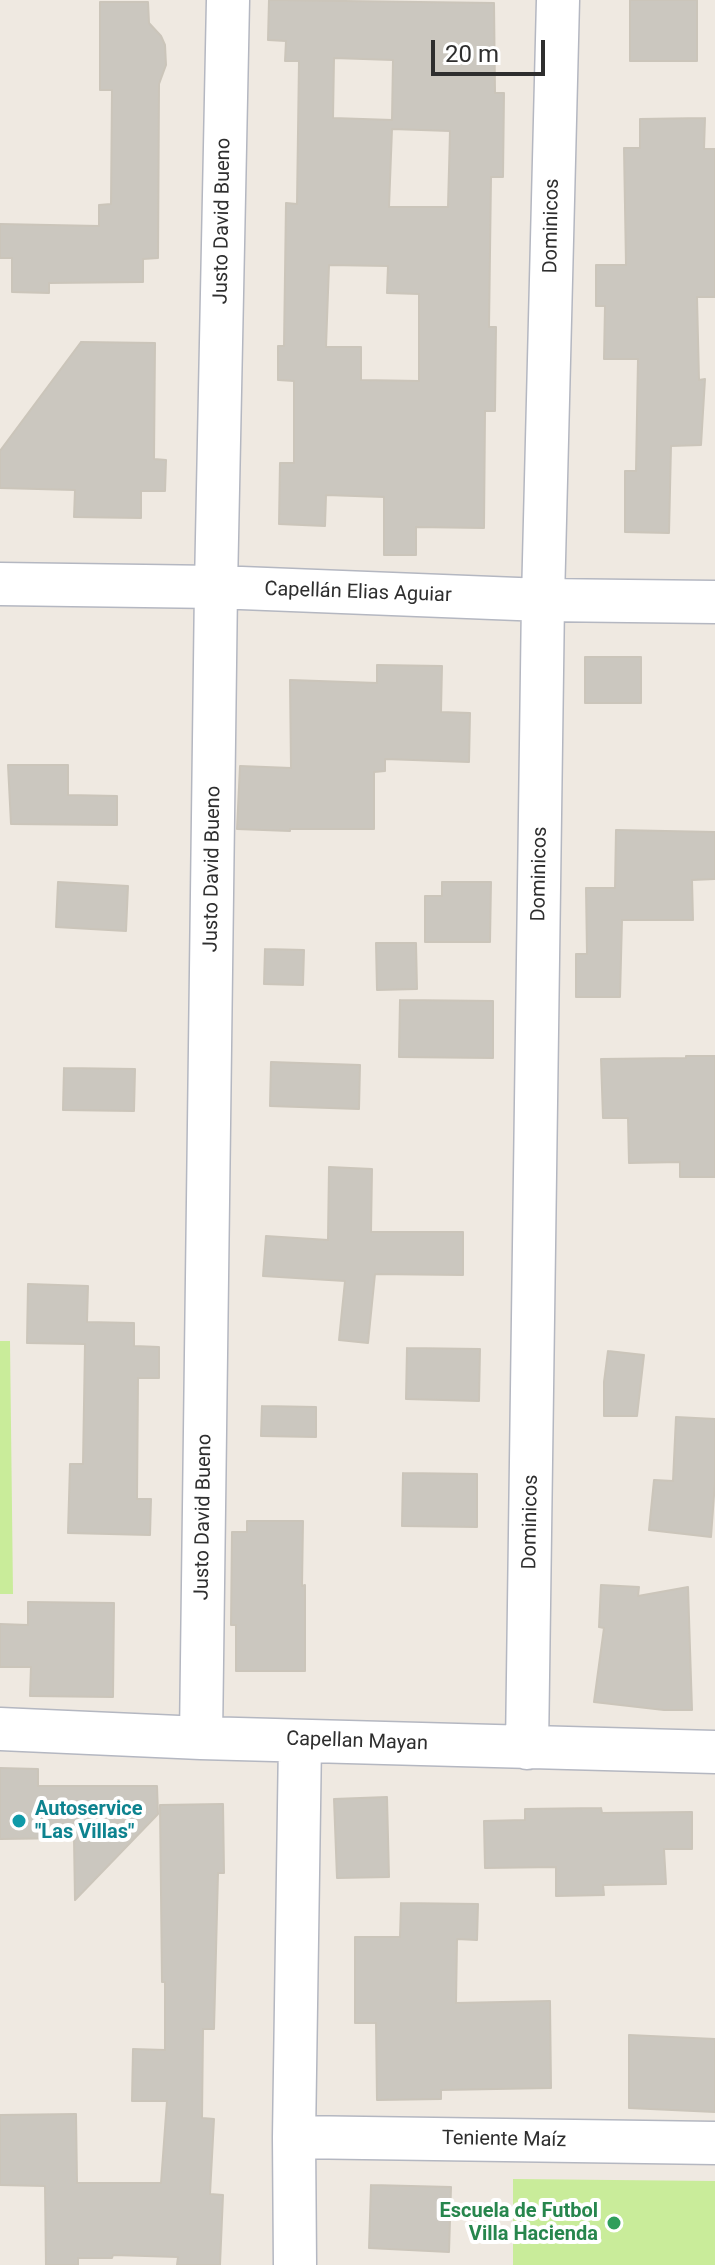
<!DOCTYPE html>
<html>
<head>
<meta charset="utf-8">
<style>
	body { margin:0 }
	#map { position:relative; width:715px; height:2265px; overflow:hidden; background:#efe9e1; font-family:Roboto,sans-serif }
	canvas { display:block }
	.scale { position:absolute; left:431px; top:40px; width:114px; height:36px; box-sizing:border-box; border:4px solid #2e2e2e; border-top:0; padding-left:10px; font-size:24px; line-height:28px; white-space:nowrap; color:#2e2e2e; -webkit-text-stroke:6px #fff; paint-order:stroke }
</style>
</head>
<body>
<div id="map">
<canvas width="715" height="2265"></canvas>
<div class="scale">20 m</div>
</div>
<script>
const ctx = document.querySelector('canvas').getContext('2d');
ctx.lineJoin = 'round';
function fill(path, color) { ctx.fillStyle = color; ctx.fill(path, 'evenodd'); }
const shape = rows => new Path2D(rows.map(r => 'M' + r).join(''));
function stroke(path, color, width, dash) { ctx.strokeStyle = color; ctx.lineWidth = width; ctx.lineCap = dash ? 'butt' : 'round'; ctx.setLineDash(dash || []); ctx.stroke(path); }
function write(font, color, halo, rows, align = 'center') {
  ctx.font = font + ' Roboto,sans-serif'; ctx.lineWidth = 8; ctx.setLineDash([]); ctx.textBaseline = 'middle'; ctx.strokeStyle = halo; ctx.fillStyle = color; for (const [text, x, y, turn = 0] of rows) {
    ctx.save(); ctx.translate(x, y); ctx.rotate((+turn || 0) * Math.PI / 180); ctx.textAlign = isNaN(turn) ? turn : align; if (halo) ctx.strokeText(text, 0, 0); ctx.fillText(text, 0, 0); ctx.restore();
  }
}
const pitch = shape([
	[0,1341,10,1341,13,1594,0,1594],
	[513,2179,715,2181,715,2265,513,2265]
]);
const building = shape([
	[269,0,494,3,495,93,504,93,503,177,491,177,489,327,496,327,495,411,485,411,484,528,416,527,416,555,384,555,384,497,326,495,325,526,279,524,280,463,294,463,294,381,278,380,278,346,284,346,286,203,297,204,299,61,285,61,286,41,268,40,269,0],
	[334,58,393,60,392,120,333,118,334,58],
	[392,129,450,131,448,207,389,207,392,129],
	[329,265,388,266,387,293,419,294,419,381,361,380,361,347,326,347,329,265],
	[630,0,697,0,697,61,630,61,630,0],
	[100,2,148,2,149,23,161,36,165,45,166,65,159,84,158,258,143,259,143,282,49,283,49,293,12,292,12,258,0,258,0,224,99,226,99,205,111,204,112,90,100,90,100,2],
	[705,118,704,149,715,149,715,297,697,297,699,380,705,379,701,445,671,446,669,533,625,532,625,471,636,471,638,359,604,359,605,306,596,306,596,265,626,265,624,148,640,148,640,119,705,118],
	[81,342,155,343,154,459,166,460,165,491,141,491,141,518,74,517,75,490,0,488,0,451,81,342],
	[585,657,641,657,641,703,585,703,585,657],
	[377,665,442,666,441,712,470,713,469,762,385,759,385,771,374,772,374,829,290,829,290,831,237,829,240,766,291,768,290,680,377,683,377,665],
	[8,765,68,765,68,795,117,796,117,825,11,824,8,765],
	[616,830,715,832,715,879,692,880,693,920,622,920,620,997,576,997,576,954,587,954,586,888,615,888,616,830],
	[58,882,128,886,126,931,56,927,58,882],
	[442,882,491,882,490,942,425,942,425,896,442,896,442,882],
	[376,943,416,943,417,989,377,990,376,943],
	[265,949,304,950,303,985,264,984,265,949],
	[400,1000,493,1001,493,1058,399,1057,400,1000],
	[686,1056,715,1056,715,1177,680,1177,680,1162,629,1163,628,1118,603,1118,601,1059,686,1058,686,1056],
	[271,1062,360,1065,359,1109,270,1106,271,1062],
	[64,1068,135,1069,134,1111,63,1110,64,1068],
	[329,1167,372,1169,371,1232,463,1232,463,1275,375,1274,368,1343,339,1340,345,1281,263,1276,266,1236,328,1240,329,1167],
	[28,1284,88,1286,87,1322,134,1323,134,1346,159,1347,159,1378,138,1378,137,1499,151,1499,150,1535,68,1533,70,1464,83,1464,85,1344,27,1343,28,1284],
	[407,1348,480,1349,479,1401,406,1399,407,1348],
	[608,1351,644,1355,637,1416,604,1416,604,1382,608,1351],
	[262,1406,316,1407,316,1437,261,1436,262,1406],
	[676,1417,715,1419,715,1482,711,1537,649,1530,654,1480,673,1481,676,1417],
	[403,1473,477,1474,477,1527,402,1526,403,1473],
	[247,1521,303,1521,302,1586,305,1585,305,1671,236,1671,236,1625,231,1625,232,1532,247,1532,247,1521],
	[601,1585,639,1587,638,1596,688,1587,692,1710,664,1710,594,1702,604,1628,599,1627,601,1585],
	[28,1602,114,1603,113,1697,30,1696,31,1667,0,1667,0,1624,28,1625,28,1602],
	[0,1768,38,1769,38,1786,157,1786,158,1814,75,1900,74,1838,0,1839,0,1768],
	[387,1797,389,1877,337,1878,334,1799,387,1797],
	[223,1804,224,1873,218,1873,214,2029,203,2029,202,2118,214,2119,210,2194,223,2195,220,2265,177,2265,178,2257,113,2255,112,2258,78,2258,78,2265,46,2265,45,2186,0,2185,0,2115,76,2114,77,2183,161,2183,167,2101,132,2101,133,2049,165,2050,165,1982,162,1982,160,1805,223,1804],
	[601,1808,602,1813,692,1812,692,1849,664,1849,666,1884,603,1885,604,1895,556,1896,556,1867,485,1868,484,1821,525,1820,525,1809,601,1808],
	[401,1903,478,1904,477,1940,457,1939,456,2003,550,2001,551,2088,441,2090,441,2099,377,2100,376,2023,355,2023,355,1937,400,1937,401,1903],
	[629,2035,715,2039,715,2112,629,2108,629,2035],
	[371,2185,451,2187,449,2252,369,2248,371,2185]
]);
const minor = shape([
	[0,584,216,587,543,600,715,602],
	[0,1729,201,1738,715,1752],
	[201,1738,216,587,228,0],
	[527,1748,543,600,558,0],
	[294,2137,715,2143],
	[295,2265,294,2137,300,1741]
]);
const markers = [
	[19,1821,8,"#0f9aa8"],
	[614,2223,8,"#2e9e5b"]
];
const streetNames = [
	["Justo David Bueno",223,221,-89],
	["Dominicos",552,226,-89],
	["Capellán Elias Aguiar",358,593,2],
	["Justo David Bueno",213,869,-89],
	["Dominicos",540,874,-89],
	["Justo David Bueno",204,1517,-89],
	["Dominicos",531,1522,-89],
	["Capellan Mayan",357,1742,2],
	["Teniente Maíz",504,2140,1]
];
const cultureNames = [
	["Autoservice",35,1810],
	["\"Las Villas\"",35,1833]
];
const leisureNames = [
	["Escuela de Futbol",598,2212],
	["Villa Hacienda",598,2235]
];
fill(pitch, '#c9ec9a');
fill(building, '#cbc7bf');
stroke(building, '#cbc5ba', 2);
stroke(minor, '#b4b7c1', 45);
stroke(minor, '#fff', 42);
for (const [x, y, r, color] of markers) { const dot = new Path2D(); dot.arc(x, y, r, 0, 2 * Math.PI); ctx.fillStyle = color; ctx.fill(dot); stroke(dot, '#fff', 3); }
write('20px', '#2e2e2e', '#fff', streetNames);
write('bold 20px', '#0d838f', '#fff', cultureNames, 'left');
write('bold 20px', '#27864d', '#fff', leisureNames, 'right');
</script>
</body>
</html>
